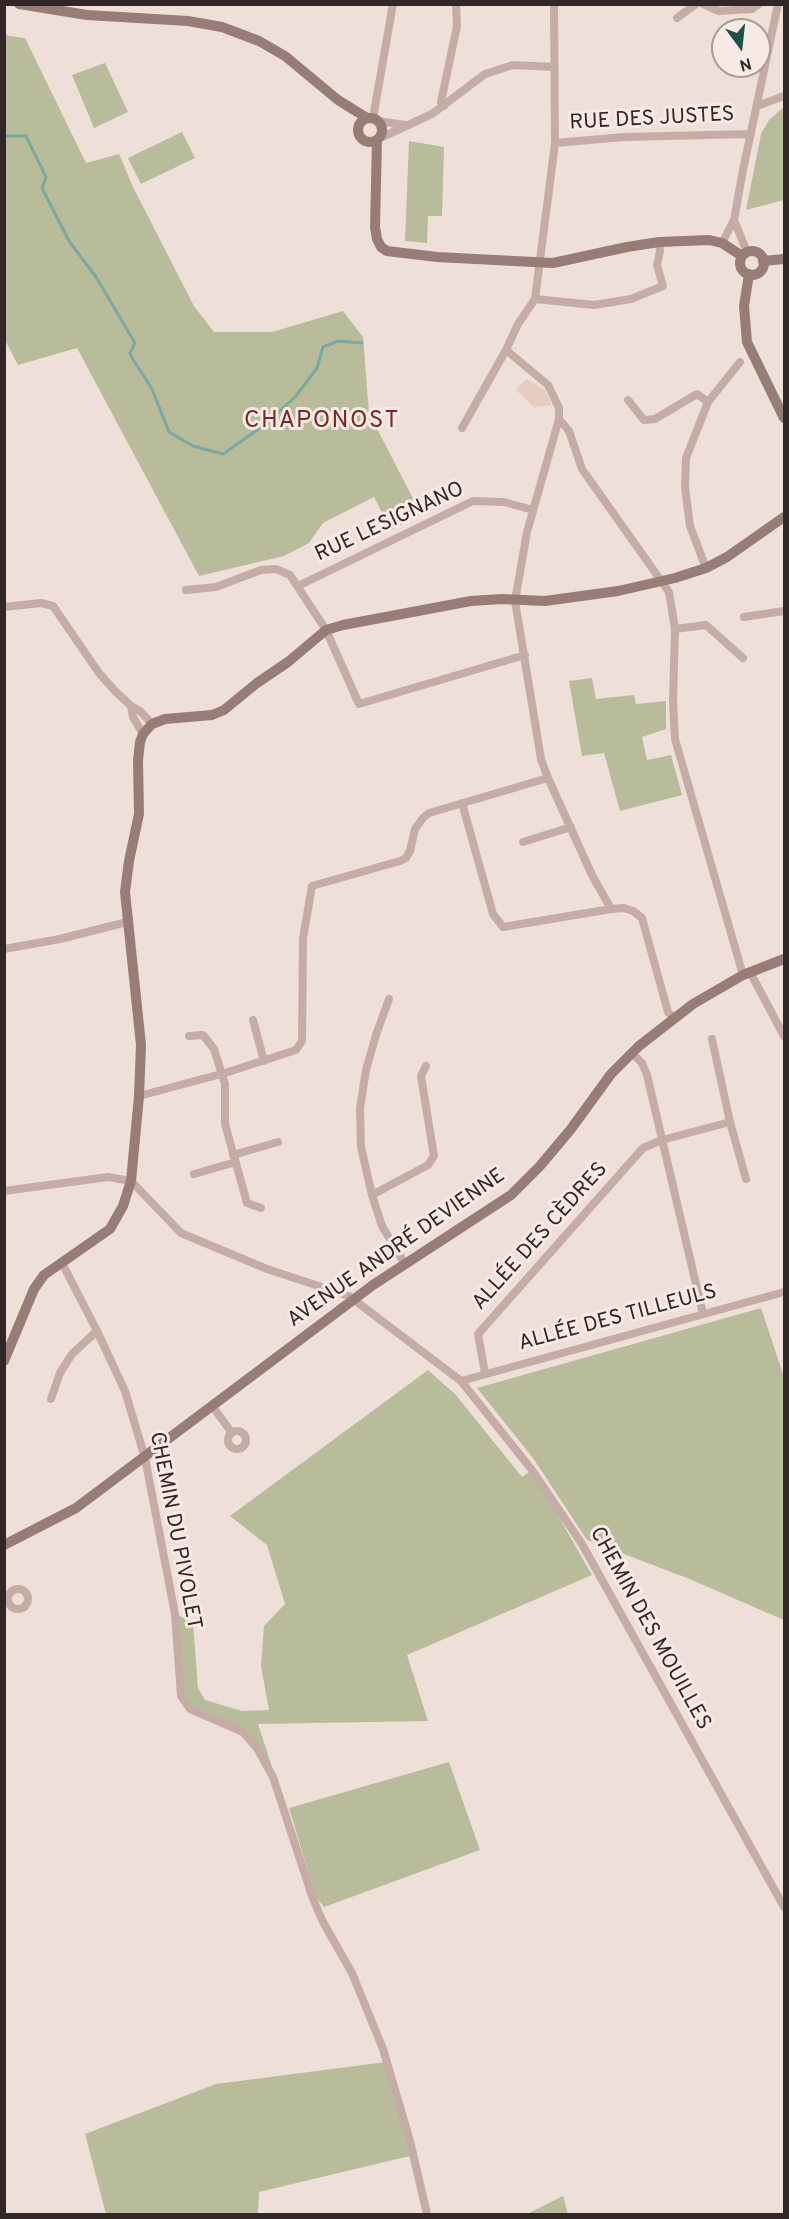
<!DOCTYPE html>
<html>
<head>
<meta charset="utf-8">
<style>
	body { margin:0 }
	#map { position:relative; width:789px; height:2219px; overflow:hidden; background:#eedfd9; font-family:Overpass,sans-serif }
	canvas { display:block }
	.frame { position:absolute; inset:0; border:6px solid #322726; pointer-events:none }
	.north { position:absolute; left:711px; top:18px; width:60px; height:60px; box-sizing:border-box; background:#f7eae5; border:2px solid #a89c99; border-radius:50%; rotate:165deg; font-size:16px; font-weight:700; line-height:24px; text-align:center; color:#322726 }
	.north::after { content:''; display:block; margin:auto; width:21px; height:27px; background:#205046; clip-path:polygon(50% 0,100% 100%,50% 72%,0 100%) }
</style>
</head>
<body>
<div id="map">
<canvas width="789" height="2219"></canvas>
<div class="frame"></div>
<div class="north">N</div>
</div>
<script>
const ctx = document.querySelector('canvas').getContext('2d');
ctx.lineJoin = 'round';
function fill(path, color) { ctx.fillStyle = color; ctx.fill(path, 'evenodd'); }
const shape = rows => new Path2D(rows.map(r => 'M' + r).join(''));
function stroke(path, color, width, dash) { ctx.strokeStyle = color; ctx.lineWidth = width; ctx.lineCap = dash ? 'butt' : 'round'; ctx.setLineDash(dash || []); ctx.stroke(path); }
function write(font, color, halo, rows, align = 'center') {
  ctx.font = font + ' Overpass,sans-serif'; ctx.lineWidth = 6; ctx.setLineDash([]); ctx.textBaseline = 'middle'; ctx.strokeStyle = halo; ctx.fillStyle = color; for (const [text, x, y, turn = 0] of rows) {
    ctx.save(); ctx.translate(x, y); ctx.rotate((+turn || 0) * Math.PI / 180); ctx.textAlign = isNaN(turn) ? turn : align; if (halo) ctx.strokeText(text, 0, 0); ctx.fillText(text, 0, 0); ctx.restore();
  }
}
const green = shape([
	[5,32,8,36,25,38,86,163,119,154,134,189,194,306,214,332,272,332,343,311,363,337,369,413,421,514,391,530,374,497,323,523,309,543,284,556,199,576,77,348,18,365,5,340],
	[105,63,128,112,94,128,72,75],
	[784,107,784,200,746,210,761,134,769,120],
	[182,132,195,158,141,184,128,158],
	[409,141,444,147,442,216,428,216,427,243,405,241],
	[592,678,596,699,634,695,636,704,666,701,666,729,642,737,647,760,671,755,682,795,620,811,604,753,582,756,569,681],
	[761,1308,784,1377,784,1620,687,1578,587,1540,533,1458,477,1388],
	[428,1370,455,1394,522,1477,532,1470,592,1575,407,1655,428,1721,258,1724,272,1767,243,1732,190,1709,181,1696,175,1614,193,1622,198,1688,205,1700,242,1711,269,1710,261,1666,264,1626,285,1604,267,1545,230,1516],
	[449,1762,480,1850,324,1907,316,1897,289,1808],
	[386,2062,414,2155,259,2192,258,2214,106,2214,85,2134,216,2084],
	[563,2196,568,2214,527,2214]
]);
const plaza = shape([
	[526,379,544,389,552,405,534,407,516,390]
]);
const stream = shape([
	[4,136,26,136,46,177,42,188,44,192,69,241,96,277,135,343,130,353,132,358,152,389,169,432,193,446,223,454,267,423,296,396,317,368,323,347,338,341,362,343]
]);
const street = shape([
	[554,4,555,143,535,299,518,324,506,350,548,385,559,408,559,419,527,532,515,601,541,759,548,778,592,875,611,909,624,908,633,911,642,918,668,1012,674,1018],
	[703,4,719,11,752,9,759,4],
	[677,18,696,4],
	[444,106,441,102,457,26,456,4],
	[757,106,784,96],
	[373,118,393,4],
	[378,121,405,125],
	[380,138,432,114,485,74,513,65,554,67],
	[555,143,624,137,751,134],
	[734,220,747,252],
	[722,243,734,220,743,170,778,4],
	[535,299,594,305,631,299,663,286,657,265,660,251,659,242],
	[628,400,644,420,655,419,697,394,708,402],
	[559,419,569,431,582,469,669,592,675,629,673,701,675,739,743,975],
	[462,428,506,350],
	[706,568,690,526,685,487,686,458,708,402,740,362],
	[298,586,473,501,504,502,533,510],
	[186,590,216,587,261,570,276,569,290,575,326,630,359,704,525,655],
	[4,607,41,603,53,606,99,673,115,691,131,706,140,711,152,724],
	[744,617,784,611],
	[675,629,706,625,743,658],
	[131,706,133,717,143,734],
	[462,803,493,914,503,927,611,909],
	[523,842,571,827],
	[4,949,60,939,127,922],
	[750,972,784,1036],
	[389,999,376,1035,366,1070,360,1108,361,1147,372,1195,382,1226,405,1264],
	[253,1020,264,1061],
	[189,1036,203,1035,214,1049,225,1084,225,1124,247,1203,261,1208],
	[712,1039,730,1122,746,1179],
	[632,1053,642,1063,647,1075,703,1314],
	[139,1096,225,1073,296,1050,302,1041,303,938,312,886,400,861,406,858,410,851,415,829,423,818,429,813,548,778],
	[233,1155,278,1142],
	[194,1174,236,1162],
	[4,1191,108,1177,131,1181,181,1233,267,1269,349,1296,461,1381,532,1470,582,1544,784,1907],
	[372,1195,428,1165,434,1156,421,1076,426,1066],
	[62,1263,97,1331,125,1391,145,1458,175,1614,181,1696,190,1709,243,1732,257,1748,273,1777,313,1899,323,1922,352,1973,383,2049,410,2141,427,2214],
	[485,1373,478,1334,643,1148,662,1140,730,1122],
	[461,1381,784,1292],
	[51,1399,60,1373,72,1354,97,1331],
	[213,1407,232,1433],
	'228 1440a9 9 0 1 1 18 0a9 9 0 1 1-18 0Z',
	'8 1599a10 10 0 1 1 20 0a10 10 0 1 1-20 0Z'
]);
const secondary = shape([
	[19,4,87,15,188,21,222,27,259,41,285,56,338,100,367,118],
	'358 130a12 12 0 1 1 24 0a12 12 0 1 1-24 0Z',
	[377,140,375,227,377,239,381,247,387,251,437,257,553,263,627,247,659,242,709,240,722,243,742,256],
	'740 263a12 12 0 1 1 24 0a12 12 0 1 1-24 0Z',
	[763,261,784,259],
	[749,274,744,306,747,342,784,418],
	[4,1361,34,1289,44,1275,110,1229,123,1206,131,1181,139,1096,141,1045,125,892,129,861,139,814,138,760,140,742,143,734,152,724,165,719,212,715,224,710,257,683,288,662,326,630,343,625,471,601,502,599,545,601,618,591,675,578,706,568,727,557,784,517],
	[4,1545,76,1508,373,1285,511,1195,540,1166,571,1129,611,1074,639,1046,693,1004,743,975,784,959]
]);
const streetNames = [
	["RUE DES JUSTES",652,120,-3],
	["RUE LESIGNANO",390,523,-25],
	["ALLÉE DES CÈDRES",541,1237,-48],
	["AVENUE ANDRÉ DEVIENNE",397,1249,-35],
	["ALLÉE DES TILLEULS",618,1319,-15],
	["CHEMIN DU PIVOLET",174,1531,79],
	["CHEMIN DES MOUILLES",649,1629,61]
];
const quarterNames = [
	["CHAPONOST",322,422]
];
fill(green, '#b9bc9b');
fill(plaza, '#e5ccc1');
stroke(stream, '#7ba99f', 3);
stroke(street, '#c5aca6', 8);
stroke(secondary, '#987c78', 10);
write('21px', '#322726', '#f7eae5', streetNames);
ctx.letterSpacing = '1.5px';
write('24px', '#7a2729', '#f7eae5', quarterNames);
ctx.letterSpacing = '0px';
</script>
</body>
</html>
